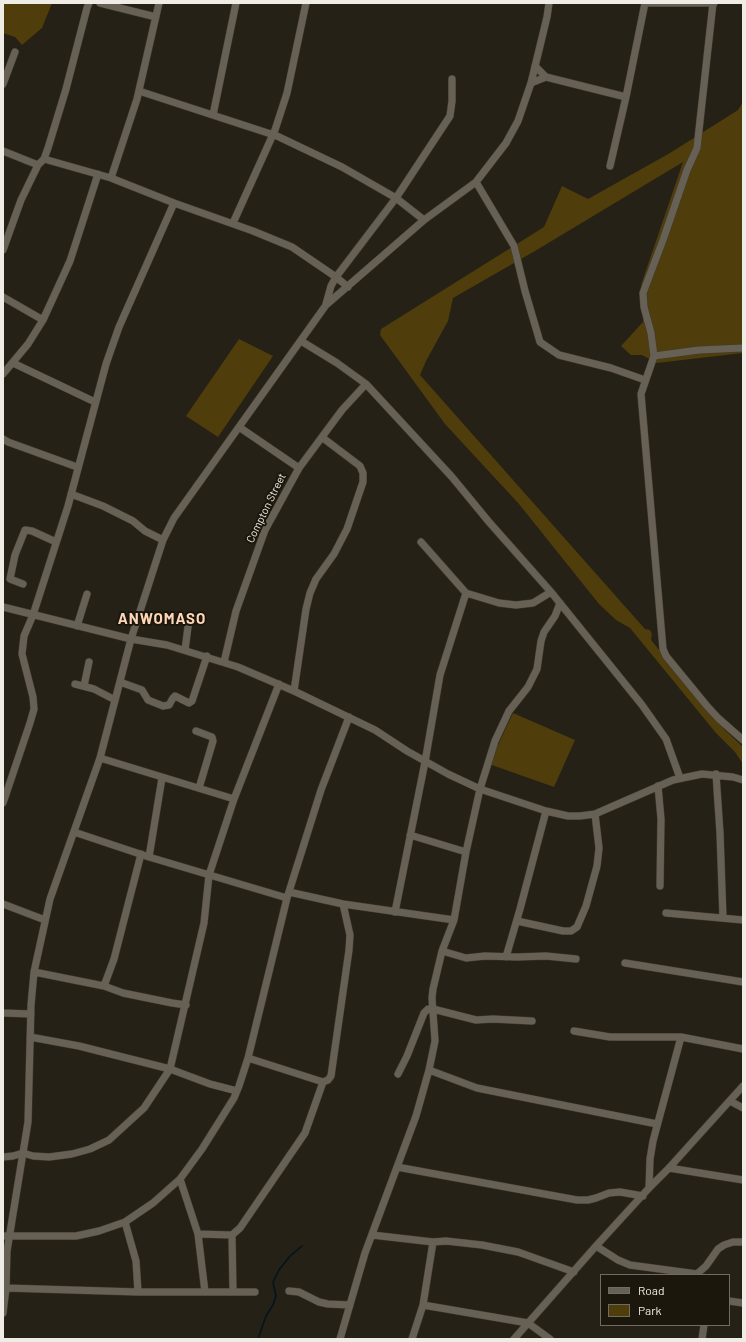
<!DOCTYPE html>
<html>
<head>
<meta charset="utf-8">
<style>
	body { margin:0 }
	#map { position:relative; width:746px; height:1342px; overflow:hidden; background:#252116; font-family:Barlow,sans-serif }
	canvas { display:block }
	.frame { position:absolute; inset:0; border:4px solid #efece5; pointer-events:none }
	.legend { position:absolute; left:600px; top:1274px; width:130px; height:52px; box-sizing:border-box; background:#1c170d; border:1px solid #706c63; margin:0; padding:5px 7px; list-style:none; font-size:12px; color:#efece5 }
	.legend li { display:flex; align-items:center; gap:8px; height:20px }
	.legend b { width:20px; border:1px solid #706c63 }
</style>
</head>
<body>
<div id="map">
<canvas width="746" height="1342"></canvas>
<div class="frame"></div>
<ul class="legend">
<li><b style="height:5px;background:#666154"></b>Road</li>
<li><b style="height:11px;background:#4f3d0c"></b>Park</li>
</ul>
</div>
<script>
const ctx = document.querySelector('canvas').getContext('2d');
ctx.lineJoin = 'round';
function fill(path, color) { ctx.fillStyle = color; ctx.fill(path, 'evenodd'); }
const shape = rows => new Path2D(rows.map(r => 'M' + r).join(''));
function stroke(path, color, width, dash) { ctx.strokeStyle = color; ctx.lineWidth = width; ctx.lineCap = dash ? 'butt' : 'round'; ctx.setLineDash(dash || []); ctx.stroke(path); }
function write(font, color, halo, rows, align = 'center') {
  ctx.font = font + ' Barlow,sans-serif'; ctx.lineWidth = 4; ctx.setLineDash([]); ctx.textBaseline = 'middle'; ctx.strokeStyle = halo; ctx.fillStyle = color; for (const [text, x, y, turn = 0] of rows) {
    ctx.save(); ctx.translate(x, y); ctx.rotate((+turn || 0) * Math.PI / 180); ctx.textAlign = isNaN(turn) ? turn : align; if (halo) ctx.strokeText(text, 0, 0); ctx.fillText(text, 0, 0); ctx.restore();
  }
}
const green = shape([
	[3,3,52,3,42,28,22,45,15,37,3,33],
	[743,102,743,353,657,363,642,355,631,355,621,346,643,322,641,285,683,162,535,251,453,298,448,321,426,361,420,375,645,629,650,630,652,634,651,640,724,729,743,747,743,764,735,752,716,733,630,628,616,620,599,604,519,504,445,424,380,335,381,329,544,227,562,186,588,199,670,153,738,110],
	[239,339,273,356,218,437,186,416],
	[513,713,575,740,554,787,489,764]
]);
const stream = shape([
	[258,1339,266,1316,273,1305,276,1296,273,1282,279,1270,290,1256,302,1246]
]);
const minor = shape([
	[100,3,156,17],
	[713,3,697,148,687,170,663,240,643,293,644,307,651,333,654,356,641,394,663,649,666,656,707,706,718,718,743,740],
	[535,66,546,77],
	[531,83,546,77,626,97],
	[3,84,15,52],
	[139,91,277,136,342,167,396,198,424,220],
	[213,115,236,3],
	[3,151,38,165],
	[44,159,111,178,174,203,253,231,292,247,336,277,348,287],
	[610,166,626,97,645,3,714,3],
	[111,178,137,99,159,3],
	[476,182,514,246,525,291,540,342,559,355,611,368,645,380],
	[233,223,275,130,287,93,306,3],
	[3,250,21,200,38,165,44,159,48,148,66,89,87,8,89,3],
	[3,297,43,320],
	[326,304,331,286,336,277,396,198,450,116,452,101,452,79],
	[301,341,337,363,366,384,452,477,489,522,551,592,642,705,666,739,680,778],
	[654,356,699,350,743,348],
	[13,363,95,402],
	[3,374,28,344,43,320,70,261,98,174],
	[239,427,299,468],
	[3,439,8,442,77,467],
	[71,494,103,506,133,521,145,531,163,540],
	[421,542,466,593,499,603,516,605,533,603,551,592],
	[23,584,10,579,15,555,25,530,32,531,56,542],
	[3,607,131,639,167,645,238,667,294,691,375,730,407,751,448,774,480,789,546,811,568,816,580,816,595,814,673,780,702,774,733,777,743,780],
	[77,626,87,594],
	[185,650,189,619],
	[224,662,236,611,265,530,299,468,342,410,366,384],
	[120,682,142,690,148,700,163,706,169,705,173,698,175,696,189,703,192,701,207,656],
	[75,684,94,689,115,700],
	[84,686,89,662],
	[294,691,306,609,310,593,316,579,334,554,347,529,363,482,363,473,360,466,323,438],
	[196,731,212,737,213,741,199,788],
	[100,758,234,799],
	[716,774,720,833,723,918],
	[658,786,661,819,660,886],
	[3,803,30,723,34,709,33,697,22,654,24,636,33,615,68,506,106,364,119,327,174,203],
	[74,832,149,857,287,898],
	[410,835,466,852],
	[149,857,162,778],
	[289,892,343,904,454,920],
	[3,904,45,920],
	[395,912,425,762,440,675,466,593],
	[666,913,743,920],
	[517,921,563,931,571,931,577,927,586,906,597,866,599,848,595,814],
	[442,951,466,958,485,956,517,957,546,956,576,959],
	[506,957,520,909,546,811],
	[625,963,743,982],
	[34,972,104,986,123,993,172,1003,186,1005],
	[104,986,114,959,141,854],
	[3,1013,31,1014],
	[574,1031,610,1037,681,1037,743,1049],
	[30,1037,79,1046,170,1069,210,1084,237,1091],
	[248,1058,323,1082],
	[429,1070,477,1088,657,1124],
	[398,1074,407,1056,424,1013,428,1009,433,1009,476,1020,493,1019,532,1021],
	[730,1101,743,1108],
	[3,1157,13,1156,23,1153,33,1156,49,1157,72,1154,90,1149,109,1140,144,1108,170,1069,204,923,209,875,234,799,279,684],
	[397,1167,577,1200,588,1200,596,1198,609,1193,620,1192,643,1196],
	[669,1168,743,1180],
	[180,1179,198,1234,205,1292],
	[649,1188,650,1159,653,1141,681,1037],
	[125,1222,136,1261,138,1292],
	[198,1234,232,1235,240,1228,305,1133,323,1082,328,1080,331,1076,349,950,350,935,343,904],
	[232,1235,233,1292],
	[372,1235,433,1242,446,1241,482,1245,518,1252,574,1272],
	[3,1236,76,1236,99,1231,125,1222,153,1203,180,1179,202,1149,234,1098,239,1086,248,1058,287,898,321,790,349,717],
	[596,1246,618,1260,630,1265,697,1274,698,1275],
	[697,1274,706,1266,718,1249,724,1245,733,1242,743,1242],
	[6,1288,138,1292,255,1292],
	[289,1291,299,1292,319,1302,328,1304,350,1305],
	[729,1301,743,1303],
	[423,1305,528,1323,550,1339],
	[3,1313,6,1288,7,1251,28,1122,31,1005,34,972,50,899,100,758,131,639,163,540,174,518,326,305,424,220,476,182,506,143,518,121,531,83,547,17,549,3],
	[340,1339,365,1253,416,1116,429,1070,435,1041,432,998,433,989,442,951,454,920,466,852,480,789,495,741,509,711,528,687,537,669,541,641,544,632,555,616,560,603],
	[412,1339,423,1305,433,1242],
	[514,1339,596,1246,649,1188,669,1168,743,1086],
	[702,1339,704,1325]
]);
const streetNames = [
	["Compton Street",266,508,-64]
];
const districtNames = [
	["ANWOMASO",162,619]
];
fill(green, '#4f3d0c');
stroke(stream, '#02141d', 1.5);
stroke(minor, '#403c35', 8);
stroke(minor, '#666154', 7);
write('11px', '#efece5', '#1c170d', streetNames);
ctx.letterSpacing = '1px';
write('bold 15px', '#fed6b8', '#1c170d', districtNames);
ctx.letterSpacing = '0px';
</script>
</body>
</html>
